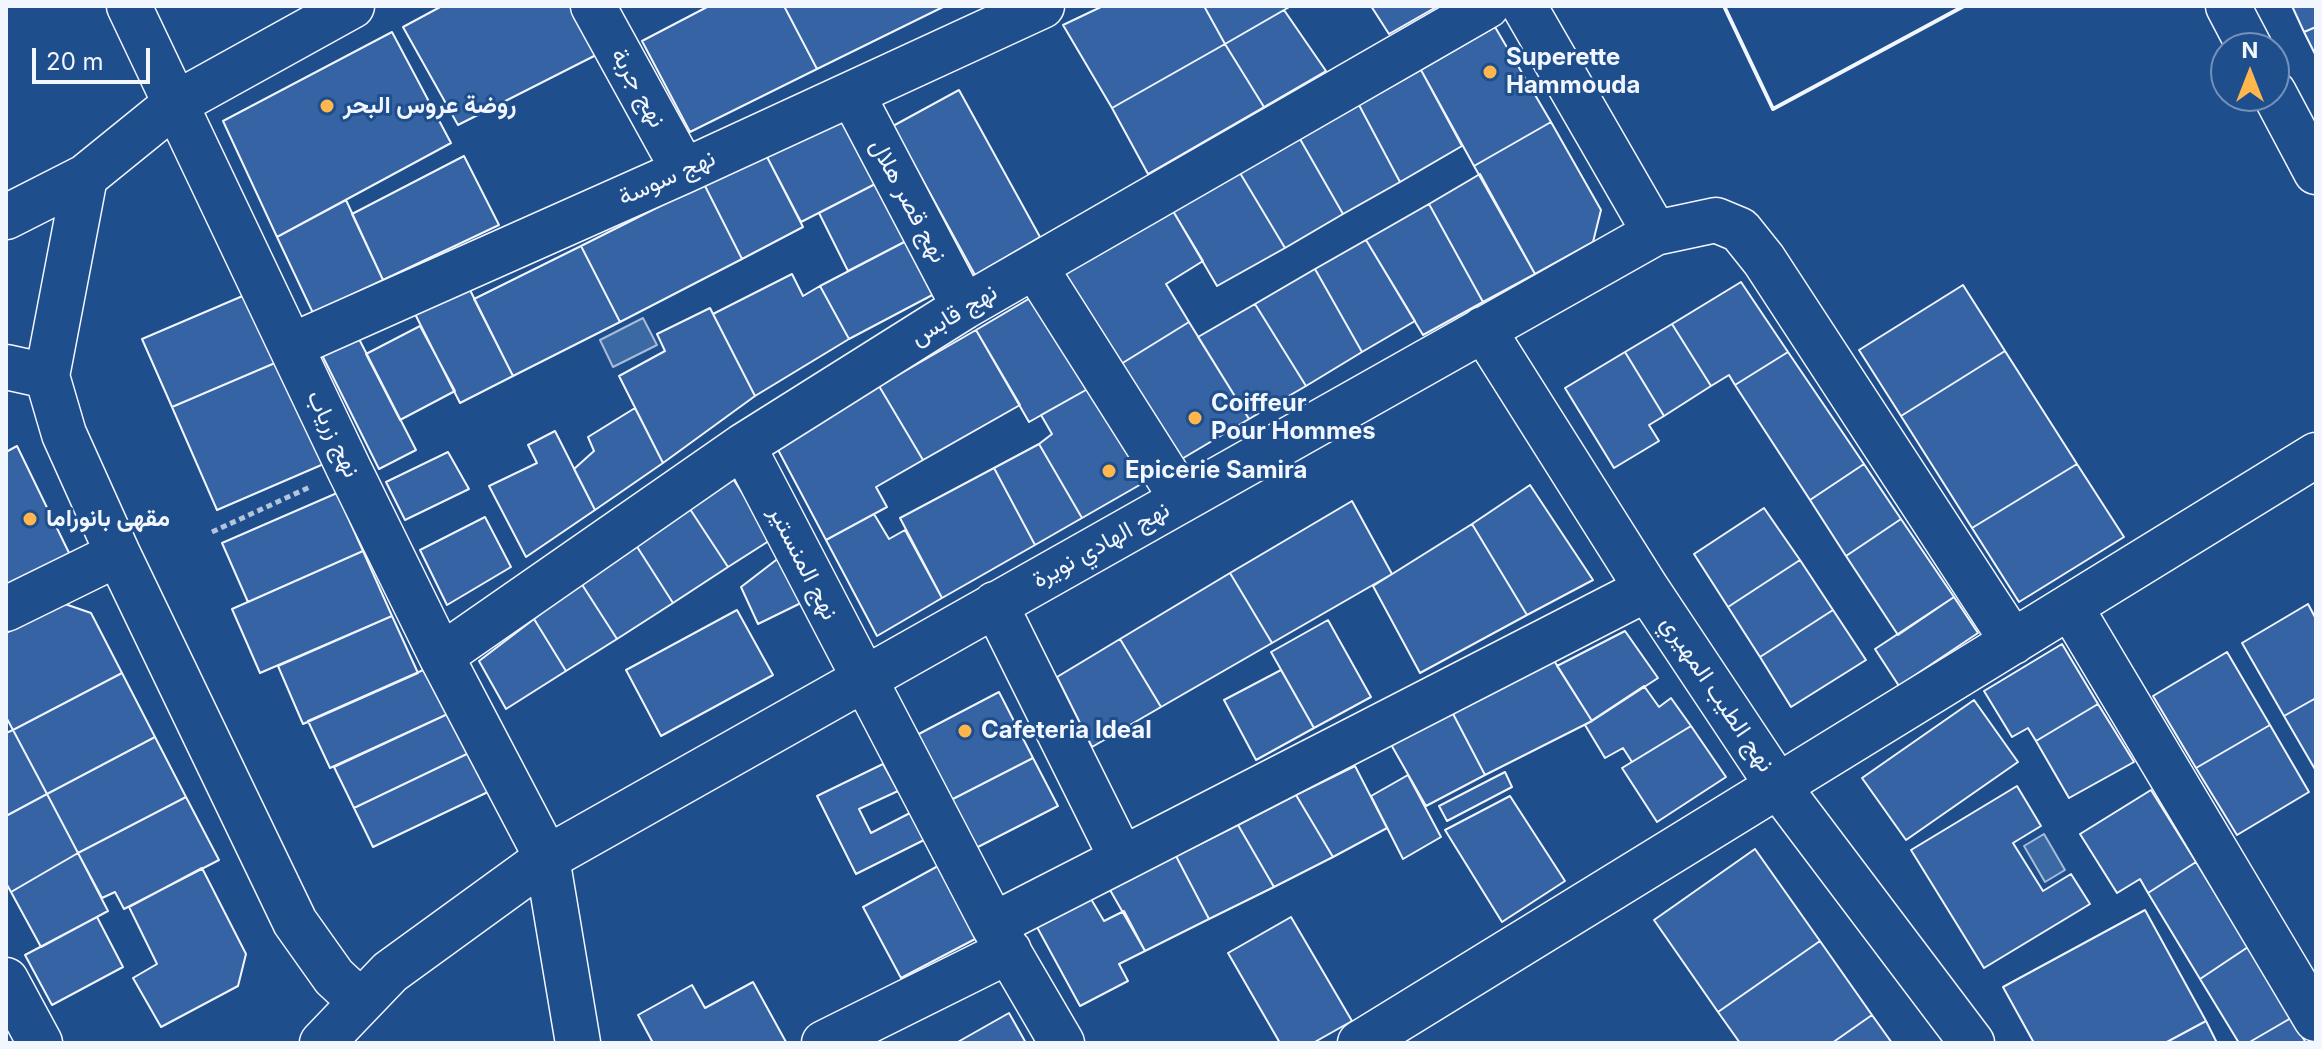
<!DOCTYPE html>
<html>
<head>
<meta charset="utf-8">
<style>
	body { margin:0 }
	#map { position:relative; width:2322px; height:1049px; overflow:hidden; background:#1f4e8c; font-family:Inter,sans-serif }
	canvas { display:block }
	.frame { position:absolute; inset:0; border:8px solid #f2f6ff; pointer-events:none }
	.north { position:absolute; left:2210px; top:32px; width:80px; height:80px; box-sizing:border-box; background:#1f4e8c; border:2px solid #7391ba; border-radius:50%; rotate:0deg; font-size:22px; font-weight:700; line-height:32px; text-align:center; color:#f2f6ff }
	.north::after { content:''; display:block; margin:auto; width:28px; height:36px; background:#ffb74d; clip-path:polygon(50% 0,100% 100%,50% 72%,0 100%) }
	.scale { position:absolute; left:32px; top:48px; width:118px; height:36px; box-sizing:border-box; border:4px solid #f2f6ff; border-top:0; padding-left:10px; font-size:24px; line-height:28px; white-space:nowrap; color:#f2f6ff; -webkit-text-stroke:6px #1f4e8c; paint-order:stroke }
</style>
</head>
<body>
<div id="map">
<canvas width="2322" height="1049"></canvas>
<div class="frame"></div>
<div class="north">N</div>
<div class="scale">20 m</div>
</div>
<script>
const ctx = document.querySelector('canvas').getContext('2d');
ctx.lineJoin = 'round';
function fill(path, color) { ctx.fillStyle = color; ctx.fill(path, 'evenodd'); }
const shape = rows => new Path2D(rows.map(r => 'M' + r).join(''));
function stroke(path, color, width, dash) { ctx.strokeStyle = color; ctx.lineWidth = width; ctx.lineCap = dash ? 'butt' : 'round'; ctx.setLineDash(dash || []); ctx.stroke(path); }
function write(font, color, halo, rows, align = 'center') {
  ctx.font = font + ' Inter,Vazirmatn,sans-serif'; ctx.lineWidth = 6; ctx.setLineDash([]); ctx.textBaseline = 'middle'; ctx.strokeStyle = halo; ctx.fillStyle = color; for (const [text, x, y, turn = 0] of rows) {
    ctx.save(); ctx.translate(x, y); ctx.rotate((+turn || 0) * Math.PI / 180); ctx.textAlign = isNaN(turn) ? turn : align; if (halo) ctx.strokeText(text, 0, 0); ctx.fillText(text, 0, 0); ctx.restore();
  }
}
const water = shape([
	[643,318,657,345,613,367,600,340,643,318],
	[2044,834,2065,870,2045,882,2024,846,2044,834]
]);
const building = shape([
	[442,6,577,6,602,52,458,125,403,27,442,6],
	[709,6,784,6,817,69,690,132,642,41,709,6],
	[784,6,945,6,817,69,784,6],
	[1103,6,1204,6,1225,44,1112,108,1063,25,1103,6],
	[1204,6,1291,6,1225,44,1204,6],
	[1371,6,1438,6,1389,34,1371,6],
	[2292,6,2316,6,2316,27,2304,32,2292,6],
	[1284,10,1326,71,1264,107,1225,44,1284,10],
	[1495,27,1551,122,1474,166,1421,70,1495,27],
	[2316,27,2316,56,2304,32,2316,27],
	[392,32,451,143,277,237,223,121,392,32],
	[1225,44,1264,107,1148,174,1112,108,1225,44],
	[1421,70,1462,146,1400,182,1359,105,1421,70],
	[959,90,1040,237,975,275,893,126,959,90],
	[1359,105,1400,182,1343,214,1300,139,1359,105],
	[843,114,879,182,801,222,765,153,843,114],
	[1551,122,1601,210,1593,242,1535,274,1474,166,1551,122],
	[1300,139,1343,214,1285,248,1240,173,1300,139],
	[765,153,803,227,742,259,704,184,765,153],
	[464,156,499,225,383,280,352,214,464,156],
	[1240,173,1285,248,1217,286,1173,211,1240,173],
	[1480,174,1535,274,1483,302,1429,204,1480,174],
	[879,182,910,239,848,271,819,213,879,182],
	[704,184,742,259,620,322,581,246,704,184],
	[346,200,383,280,313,313,277,237,346,200],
	[1429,204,1483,302,1423,335,1366,240,1429,204],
	[1173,211,1203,261,1166,284,1189,322,1121,364,1064,273,1173,211],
	[910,239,938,292,849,339,820,286,910,239],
	[1366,240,1415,321,1362,352,1315,269,1366,240],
	[581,246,620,322,513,376,474,299,581,246],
	[1315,269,1362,352,1306,386,1255,304,1315,269],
	[792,274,803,296,820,286,849,339,755,396,713,314,792,274],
	[1741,282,1788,352,1735,385,1729,375,1711,386,1672,324,1741,282],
	[467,284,513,376,460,403,413,310,467,284],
	[1963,285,2005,351,1901,416,1859,350,1963,285],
	[252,292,282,360,172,407,142,339,252,292],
	[1037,294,1093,386,1029,422,976,330,1037,294],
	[1255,304,1306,386,1249,419,1198,337,1255,304],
	[710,308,755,396,663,463,619,376,665,351,657,334,710,308],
	[1189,322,1249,419,1180,460,1121,364,1189,322],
	[1672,324,1711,386,1664,416,1625,352,1672,324],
	[420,326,455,391,400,420,366,354,420,326],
	[976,330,1020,405,923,460,879,386,976,330],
	[358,337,416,450,379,469,322,355,358,337],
	[2005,351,2077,464,1972,528,1901,416,2005,351],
	[1625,352,1664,416,1649,425,1659,441,1614,468,1565,388,1625,352],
	[1788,352,1864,464,1810,500,1735,385,1788,352],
	[282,360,326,463,217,510,172,407,282,360],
	[879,386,923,460,876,487,887,507,826,540,776,446,879,386],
	[1093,386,1150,479,1082,518,1039,444,1052,434,1041,415,1093,386],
	[635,408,663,463,595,510,574,469,594,451,588,437,635,408],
	[555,431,595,510,526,557,489,486,537,463,528,445,555,431],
	[1039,444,1082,518,1035,545,994,468,1039,444],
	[17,446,72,559,6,591,6,452,17,446],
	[448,452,469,489,405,520,386,482,448,452],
	[1864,464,1901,519,1846,556,1810,500,1864,464],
	[2077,464,2124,537,2019,602,1972,528,2077,464],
	[994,468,1035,545,942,598,900,518,994,468],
	[728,471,772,539,728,567,686,503,728,471],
	[1530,485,1593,580,1527,615,1472,524,1530,485],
	[337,493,363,551,248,602,222,543,337,493],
	[1352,501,1392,574,1272,643,1230,573,1352,501],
	[686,503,728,567,673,603,634,542,686,503],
	[1764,508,1800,560,1728,607,1694,554,1764,508],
	[874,514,889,539,905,530,942,598,877,636,826,540,874,514],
	[485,517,511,567,447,605,420,550,485,517],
	[1901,519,1954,597,1898,635,1846,556,1901,519],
	[1472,524,1527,615,1420,673,1373,586,1472,524],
	[634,542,673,603,617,639,581,583,634,542],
	[363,551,392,616,260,673,232,609,363,551],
	[780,557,803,602,758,624,741,587,780,557],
	[1800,560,1833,610,1760,657,1728,607,1800,560],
	[1230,573,1272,643,1161,707,1120,639,1230,573],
	[581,583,617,639,566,671,534,619,581,583],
	[1954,597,1978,633,1899,686,1875,649,1954,597],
	[65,604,91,613,122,673,13,730,6,717,6,633,65,604],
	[2308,604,2316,619,2316,698,2284,716,2242,643,2308,604],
	[737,610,773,675,661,736,626,670,737,610],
	[1833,610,1866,660,1791,707,1760,657,1833,610],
	[392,616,418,673,303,724,278,666,392,616],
	[534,619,566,671,506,709,479,661,534,619],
	[1328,620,1371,697,1314,728,1271,652,1328,620],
	[1625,631,1658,678,1592,721,1557,666,1625,631],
	[1120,639,1161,707,1092,747,1057,677,1120,639],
	[2062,644,2098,704,2036,741,2028,728,2012,737,1984,691,2062,644],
	[2227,652,2270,725,2196,768,2153,696,2227,652],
	[1553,659,1592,721,1485,775,1451,710,1553,659],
	[430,667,452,712,330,768,308,721,430,667],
	[1281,670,1314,728,1256,760,1224,700,1281,670],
	[122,673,155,737,47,794,13,730,122,673],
	[1644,686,1659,707,1671,698,1691,726,1632,762,1623,748,1605,758,1585,725,1644,686],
	[999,692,1033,758,949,801,915,736,999,692],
	[2316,698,2316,771,2284,716,2316,698],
	[1974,700,2018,762,1906,840,1862,778,1974,700],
	[2098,704,2134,762,2069,798,2036,741,2098,704],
	[1451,710,1485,775,1426,806,1389,741,1451,710],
	[452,712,471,752,354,808,334,767,452,712],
	[2270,725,2309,792,2237,835,2196,768,2270,725],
	[1691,726,1726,777,1657,822,1622,768,1691,726],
	[13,730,47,794,6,816,6,733,13,730],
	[155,737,186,797,78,853,47,794,155,737],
	[471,752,490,791,373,847,354,808,471,752],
	[1033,758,1058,806,974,849,949,801,1033,758],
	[883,764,898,791,859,809,871,833,910,813,924,840,856,874,817,796,883,764],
	[1355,766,1387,828,1333,857,1296,795,1355,766],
	[1505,772,1512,787,1447,821,1439,806,1505,772],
	[1408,775,1441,837,1403,859,1371,796,1408,775],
	[2017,786,2041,826,2013,843,2043,891,2071,874,2090,904,1984,968,1911,850,2017,786],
	[2151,790,2196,862,2148,893,2140,879,2117,893,2080,834,2151,790],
	[47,794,78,853,11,892,6,883,6,816,47,794],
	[1296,795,1333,857,1274,887,1238,825,1296,795],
	[1510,796,1565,881,1502,922,1445,830,1510,796],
	[186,797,219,860,124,909,115,892,102,898,78,853,186,797],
	[1238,825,1274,887,1209,919,1176,856,1238,825],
	[1755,849,1820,941,1718,1012,1654,920,1755,849],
	[78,853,108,911,41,947,11,892,78,853],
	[1176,856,1209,919,1145,951,1110,890,1176,856],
	[2196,862,2248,947,2200,979,2148,893,2196,862],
	[938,866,977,938,901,978,863,907,938,866],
	[202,868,246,954,238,986,161,1027,133,978,157,964,129,907,202,868],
	[1091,899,1104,921,1124,911,1145,951,1119,964,1128,981,1080,1006,1037,927,1091,899],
	[2145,910,2206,1021,2165,1043,2034,1043,2003,987,2145,910],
	[97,917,123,967,52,1005,25,955,97,917],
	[1291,917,1352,1021,1313,1043,1280,1043,1228,953,1291,917],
	[1820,941,1872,1015,1832,1043,1740,1043,1718,1012,1820,941],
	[2248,947,2291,1018,2248,1043,2239,1043,2200,979,2248,947],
	[753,982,786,1042,783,1043,653,1043,638,1015,692,985,705,1008,753,982],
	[1009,1013,1026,1043,956,1043,1009,1013],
	[1872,1015,1892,1043,1832,1043,1872,1015],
	[2291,1018,2306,1043,2248,1043,2291,1018],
	[2206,1021,2217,1043,2165,1043,2206,1021]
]);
const path = shape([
	[212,532,312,486]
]);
const minor = shape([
	[129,6,349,469,441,656,547,858,578,1043],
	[593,6,684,171],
	[1524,6,1655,233],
	[2228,6,2250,48],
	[2274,93,2316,172],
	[852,94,964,307],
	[6,217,85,177,175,104,352,6],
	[1035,267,1182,499],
	[1483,329,1647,589,1778,786,1972,1043],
	[291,346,684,171,1042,6],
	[6,367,47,376],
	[743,446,993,925,1062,1043],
	[118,554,295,922,334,977,361,1002],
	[995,604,1122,859,1647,589],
	[2071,608,2316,1019],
	[6,609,118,554,64,434,47,376,85,177],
	[441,656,743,446,964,307,1487,6],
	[993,925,1122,859],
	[6,980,40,1043],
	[322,1043,390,972,547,858,1655,233,1716,220,1740,230,1764,260,2013,642],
	[824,1043,1009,951],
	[1360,1043,2316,455]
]);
const wall = shape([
	[1724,6,1773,109,1964,6]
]);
const markers = [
	[1490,72,8,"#ffb74d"],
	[327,106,8,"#ffb74d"],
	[1195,418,8,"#ffb74d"],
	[1109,471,8,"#ffb74d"],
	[30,519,8,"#ffb74d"],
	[965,731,8,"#ffb74d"]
];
const poiNames = [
	["Superette",1506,58],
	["Hammouda",1506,86],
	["روضة عروس البحر",343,106],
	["Coiffeur",1211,404],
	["Pour Hommes",1211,432],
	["Epicerie Samira",1125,471],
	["مقهى بانوراما",46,519],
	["Cafeteria Ideal",981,731]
];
const streetNames = [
	["نهج جربة",638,88,61],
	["نهج سوسة",667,178,-24],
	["نهج قصر هلال",908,201,62],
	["نهج قابس",954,315,-31],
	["نهج زرياب",333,434,65],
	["نهج الهادي نويرة",1101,545,-29],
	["نهج المنستير",803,563,63],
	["نهج الطيب المهيري",1717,694,56]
];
fill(water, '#3b69a3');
stroke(water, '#a8bbd7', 2);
fill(building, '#3563a3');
stroke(building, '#f2f6ff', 2);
stroke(minor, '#f2f6ff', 47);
stroke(path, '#b3c4dc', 5, [6, 4]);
stroke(minor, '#1f4e8c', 44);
stroke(wall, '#f2f6ff', 4);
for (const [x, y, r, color] of markers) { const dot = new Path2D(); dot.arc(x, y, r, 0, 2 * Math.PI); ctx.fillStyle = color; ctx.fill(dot); stroke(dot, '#1f4e8c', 3); }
write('bold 24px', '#f2f6ff', '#1f4e8c', poiNames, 'left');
write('24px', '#f2f6ff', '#1f4e8c', streetNames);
</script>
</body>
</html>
